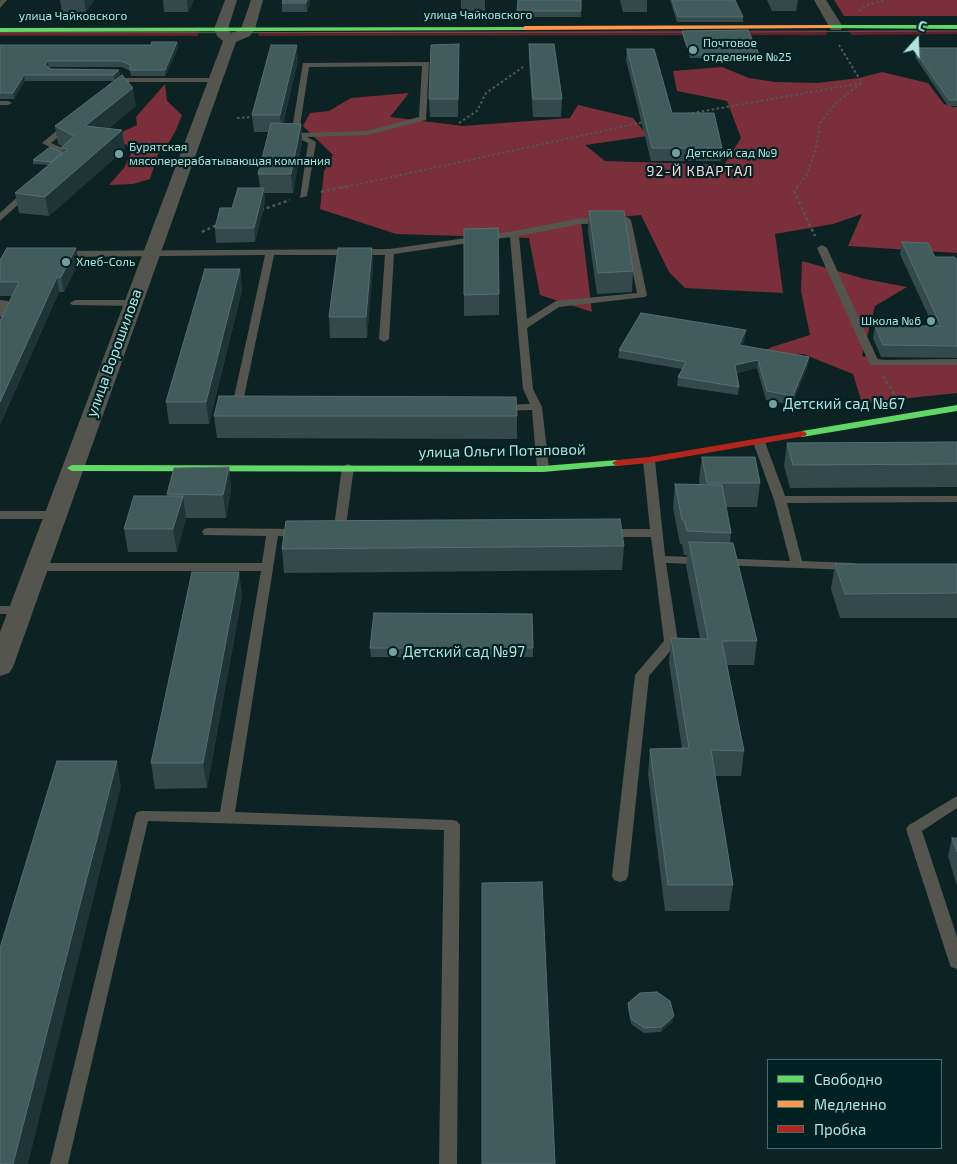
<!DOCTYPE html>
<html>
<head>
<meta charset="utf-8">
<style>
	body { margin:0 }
	#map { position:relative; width:957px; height:1164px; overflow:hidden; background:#0d2323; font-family:"Exo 2",sans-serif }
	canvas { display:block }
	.legend { position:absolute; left:767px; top:1059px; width:175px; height:90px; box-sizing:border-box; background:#002121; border:1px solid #476e6e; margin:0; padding:6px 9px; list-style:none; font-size:15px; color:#b1e2e2 }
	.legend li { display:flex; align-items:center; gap:10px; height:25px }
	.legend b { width:25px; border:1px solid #476e6e }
	.north { position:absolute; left:892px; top:15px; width:50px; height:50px; -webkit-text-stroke:4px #002121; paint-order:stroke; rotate:20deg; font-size:14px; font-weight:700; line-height:20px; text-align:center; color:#b1e2e2 }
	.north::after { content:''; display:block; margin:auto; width:18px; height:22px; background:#b1e2e2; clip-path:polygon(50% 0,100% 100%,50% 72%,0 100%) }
</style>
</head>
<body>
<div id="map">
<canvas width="957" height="1164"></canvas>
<ul class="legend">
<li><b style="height:6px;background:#63d668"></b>Свободно</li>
<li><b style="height:6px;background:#ff974d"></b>Медленно</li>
<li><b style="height:6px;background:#b3261e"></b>Пробка</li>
</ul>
<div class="north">С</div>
</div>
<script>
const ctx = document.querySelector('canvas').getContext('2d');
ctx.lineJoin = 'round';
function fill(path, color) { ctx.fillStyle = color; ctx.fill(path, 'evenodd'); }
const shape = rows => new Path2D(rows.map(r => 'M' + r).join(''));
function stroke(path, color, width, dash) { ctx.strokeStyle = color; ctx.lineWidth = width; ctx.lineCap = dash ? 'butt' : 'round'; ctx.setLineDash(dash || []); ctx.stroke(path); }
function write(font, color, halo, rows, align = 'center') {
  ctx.font = font + ' "Exo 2",sans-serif'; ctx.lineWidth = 4.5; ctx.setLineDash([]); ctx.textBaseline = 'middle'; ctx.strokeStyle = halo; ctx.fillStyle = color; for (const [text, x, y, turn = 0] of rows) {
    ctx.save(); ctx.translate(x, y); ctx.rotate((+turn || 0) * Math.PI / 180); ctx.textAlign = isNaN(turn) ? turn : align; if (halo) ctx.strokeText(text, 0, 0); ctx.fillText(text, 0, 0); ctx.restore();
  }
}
const green = shape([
	[826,30,827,35,258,36,259,32],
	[848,30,957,30,957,34,851,35],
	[199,31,198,36,0,36,0,32]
]);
const forest = shape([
	[834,0,957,0,957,16,844,16],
	[722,67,749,78,775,82,817,83,859,78,882,72,928,83,944,104,957,108,957,253,848,246,862,214,833,224,775,234,783,293,685,288,669,272,641,215,581,221,592,312,540,295,529,238,396,234,320,209,324,171,333,155,303,126,310,113,329,111,351,98,409,93,390,117,463,126,570,118,578,105,633,118,648,136,585,145,605,161,724,165,741,138,727,101,677,91,673,71],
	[165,84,167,101,182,115,176,130,167,146,158,154,150,179,133,184,109,185,124,168,133,149,120,141,120,133,137,125,136,117],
	[802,261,865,279,907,287,875,306,862,356,914,365,957,359,957,393,862,403,853,374,803,354,742,361,772,347,810,335,801,291]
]);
const pathFar1 = shape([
	[859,11,867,5,885,0],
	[955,108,957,108],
	[687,114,862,83,839,45],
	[237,118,254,117],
	[459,123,477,111,486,93,523,67],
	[341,188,644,122],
	[797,188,807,174,816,149,820,123,836,103,861,83]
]);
const path = shape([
	[798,186,794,191,815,236],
	[321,192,346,186],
	[261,210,290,200],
	[202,232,217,225],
	[883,376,897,398]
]);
const lane = shape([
	[1,0,7,0,0,8,0,1,1,0],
	[429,62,426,120,367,135,307,137,316,142,307,196,300,198,308,143,291,135,303,63,429,62],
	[422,66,419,117,367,131,299,133,309,67,422,66],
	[121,78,215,78,219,80,215,82,126,82,117,90,111,90,111,86,121,78],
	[0,101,8,101,12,103,8,105,0,105,0,101],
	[67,122,74,124,51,143,74,153,74,157,67,160,63,158,65,155,42,143,67,122],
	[26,189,33,191,0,221,0,213,26,189],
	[627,217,631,220,647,295,645,297,559,307,527,328,533,389,542,407,549,469,543,472,537,469,532,410,501,411,496,408,501,405,530,404,523,389,510,237,394,254,389,339,384,342,379,339,385,255,274,255,241,411,236,414,231,411,265,255,60,257,55,254,60,251,390,249,514,231,581,218,627,217],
	[623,223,637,293,556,301,527,319,519,236,581,224,623,223],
	[822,245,827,248,878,360,957,359,957,365,870,365,817,248,822,245],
	[0,300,8,301,10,303,3,316,0,317,0,300],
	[75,300,132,300,137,303,132,306,72,305,70,303,75,300],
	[759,439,765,442,785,496,957,496,957,502,787,503,802,561,855,563,857,566,851,570,666,563,678,642,649,676,628,876,626,880,620,882,614,880,612,876,635,675,664,641,651,537,606,537,600,533,606,529,650,529,643,460,649,457,655,460,665,556,790,561,774,500,753,442,759,439],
	[348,464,354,467,345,534,339,538,333,534,342,467,348,464],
	[0,511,55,511,61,515,55,519,0,519,0,511],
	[208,528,301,529,307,533,301,537,278,536,235,812,452,820,457,821,460,825,457,1164,439,1164,444,830,148,821,68,1164,50,1164,135,816,137,812,142,811,220,812,261,571,36,571,30,567,36,563,262,563,266,536,204,535,202,532,204,529,208,528],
	[0,606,21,606,27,610,21,614,0,614,0,606],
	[957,796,957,808,922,831,957,937,957,969,951,967,949,962,906,829,909,825,957,796]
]);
const street = shape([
	[225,0,237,0,228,29,231,34,241,29,251,0,263,0,255,29,250,36,236,42,13,667,9,673,0,676,0,632,223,41,217,36,214,29,225,0],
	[814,0,826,0,843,27,841,30,831,30,814,0]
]);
const fast = shape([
	[829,25,957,25,957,29,827,28,827,26,829,25],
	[527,27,527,29,525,30,0,32,0,28,527,27],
	[957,405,957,411,802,437,797,434,802,431,957,405],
	[617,460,621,461,622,463,621,465,543,472,72,471,67,468,72,465,543,466,617,460]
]);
const slow = shape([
	[829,25,832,27,831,28,525,30,522,28,525,26,829,25]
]);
const jam = shape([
	[802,431,805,432,807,434,805,436,649,463,617,466,612,463,617,460,649,457,802,431]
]);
const tram = shape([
	[735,32,957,31],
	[0,33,695,32]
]);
const wall = shape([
	[60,0,94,0,86,12,62,12],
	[163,0,194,0,188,12,164,12],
	[283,0,310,0,307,12,282,12,282,3],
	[461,0,485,0,485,12,461,12],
	[518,0,581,0,581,17,517,17],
	[620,0,647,0,647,12,623,12],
	[670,0,735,0,743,17,743,22,677,22],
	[767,0,798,0,796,11,772,11],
	[682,31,759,54,759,58,690,58,682,34],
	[177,42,178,48,165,76,131,76,130,71,122,67,49,67,51,69,119,70,120,77,136,106,108,129,122,130,125,149,49,216,19,213,15,193,49,165,33,164,33,160,62,153,61,148,63,147,58,144,55,126,114,81,25,81,14,99,0,99,0,45,151,45],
	[529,44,562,99,561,117,533,117,529,61],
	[918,48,957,48,957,106,948,106,915,57,916,52,918,52],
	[627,49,672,113,722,148,721,161,651,161,626,60],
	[298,60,283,124,301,124,302,142,293,193,264,193,265,202,255,242,216,243,215,228,232,208,260,188,258,174,269,132,254,132,252,115],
	[459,61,458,117,430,117,429,99],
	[589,211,633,271,632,292,597,294,588,231],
	[464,229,499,294,499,315,464,316],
	[902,242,935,257,957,261,957,358,881,357,873,338,875,326,933,326,900,254],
	[76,248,79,262,64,292,59,292,0,425,0,321,12,296,0,296,0,260],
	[372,248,373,268,367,338,330,338,329,317],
	[240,269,242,290,209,424,169,424,166,402],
	[745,338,742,346,809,357,808,365,792,405,766,400,757,368,737,373,739,387,738,395,677,386,678,377,682,369,618,358,619,350],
	[214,416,517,416,517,439,217,438],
	[957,442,957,487,790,488,784,466,787,443],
	[702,457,760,483,757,507,726,507,731,533,730,543,757,641,754,665,727,665,744,751,741,776,715,776,733,885,729,911,665,911,648,774,650,749,682,748,669,663,671,638,700,638,686,566,687,555,684,555,682,544,680,544,673,508,675,484,700,485,699,480],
	[229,467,231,490,226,518,186,518,177,552,128,552,124,529,167,496,167,494],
	[624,546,622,570,284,573,282,549],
	[835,564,957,564,957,618,840,618,831,589],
	[239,572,242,596,207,788,155,789,151,763],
	[370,648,533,648,533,657,371,657],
	[952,838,957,838,957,886,948,856],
	[628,1003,673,1021,661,1032,644,1033,631,1024,628,1008]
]);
const shadedWall = shape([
	[84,0,94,0,86,12],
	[187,0,194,0,188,12],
	[307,0,310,0,307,12,306,3],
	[177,42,178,48,165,76,165,70],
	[297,45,298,60,281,132,280,115],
	[48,61,49,67,45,65],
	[119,70,120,77,115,81,114,75],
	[24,75,25,81,14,99,13,93],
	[133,88,136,106,88,145,85,126],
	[301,124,302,142,293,193,291,174],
	[122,130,125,149,49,216,45,197],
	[264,188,265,202,255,242,254,228],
	[76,248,79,262,64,292,61,277],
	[372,248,373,268,367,338,366,317],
	[240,269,242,290,209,424,206,402],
	[57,277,59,292,0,425,0,402],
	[746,330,745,338,738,354,739,345],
	[809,357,808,365,792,405,793,396],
	[758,360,757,368,734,373,735,365],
	[229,467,231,490,226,518,223,495],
	[183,496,186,519,177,552,173,529],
	[239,572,242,596,207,788,203,763],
	[117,761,121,787,28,1164,13,1164],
	[674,1016,673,1021,661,1032,662,1027]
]);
const building = shape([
	[283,0,307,0,306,3,282,3,283,0],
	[518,0,581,0,581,11,517,11,518,0],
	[672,0,735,0,743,17,678,17,672,0],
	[748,30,759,54,690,55,682,31,748,30],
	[152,42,177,42,165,70,130,70,131,65,121,61,48,61,45,65,51,69,119,70,114,75,24,75,13,93,0,93,0,45,151,45,152,42],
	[459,44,458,99,429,99,431,45,459,44],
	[529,44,554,44,562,99,533,99,529,44],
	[271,45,297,45,280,115,252,115,271,45],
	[918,48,957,48,957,100,949,100,916,52,921,52,918,48],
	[627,49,654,49,672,113,714,113,722,148,652,148,627,49],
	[122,75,133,88,85,126,122,130,45,197,15,193,68,149,61,148,74,136,55,126,122,75],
	[271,123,301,124,291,174,258,174,271,123],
	[50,147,62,153,51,162,33,160,50,147],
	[238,188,264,188,254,228,215,228,220,208,232,208,238,188],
	[589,211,624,211,633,271,598,273,589,211],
	[498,228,499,294,464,295,464,229,498,228],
	[902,242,928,243,935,257,955,257,957,261,957,346,883,345,875,326,941,326,902,242],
	[7,248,76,248,61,277,57,277,0,402,0,321,19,282,0,282,0,260,7,248],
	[338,248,372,248,366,317,329,317,338,248],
	[205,269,240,269,206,402,166,402,205,269],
	[641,313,746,330,739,345,809,357,793,396,767,391,758,360,735,365,739,387,678,377,686,362,619,350,641,313],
	[219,396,516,397,517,416,214,416,219,396],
	[957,442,957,464,793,465,787,443,957,442],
	[702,457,755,457,760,483,707,483,702,457],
	[229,467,223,495,167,494,174,468,229,467],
	[675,484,722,485,731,533,687,531,684,520,682,520,675,484],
	[134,496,183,496,173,529,124,529,134,496],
	[620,519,624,546,282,549,286,521,620,519],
	[689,542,733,543,757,641,722,641,744,751,711,750,733,885,668,885,650,749,689,748,671,638,708,639,689,542],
	[835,564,957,564,957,593,845,594,835,564],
	[192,572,239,572,203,763,151,763,192,572],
	[374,613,532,614,533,648,370,648,374,613],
	[57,761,117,761,13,1164,0,1164,0,948,57,761],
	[952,838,957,838,957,852,952,838],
	[542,882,555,1164,482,1164,482,883,542,882],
	[657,992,670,1001,674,1016,662,1027,645,1028,631,1019,628,1003,640,993,657,992]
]);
const markers = [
	[693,50,5,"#789f9f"],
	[676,153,5,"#789f9f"],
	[119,154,5,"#789f9f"],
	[66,262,5,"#789f9f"],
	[931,321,5,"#789f9f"],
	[773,404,5,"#789f9f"],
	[393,652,5,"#789f9f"]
];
const farStreetnames = [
	["улица Чайковского",478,15],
	["улица Чайковского",73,16]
];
const farPoinames = [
	["Почтовое",703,43],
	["отделение №25",703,57],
	["Бурятская",129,147],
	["мясоперерабатывающая компания",129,161],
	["Детский сад №9",686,153],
	["Хлеб-Соль",76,262],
	["Школа №6",921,321,"right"]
];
const farNeighbourhoodnames = [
	["92-Й КВАРТАЛ",700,171]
];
const streetNames = [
	["улица Ворошилова",114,353,-70],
	["улица Ольги Потаповой",502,451,-1]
];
const poiNames = [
	["Детский сад №67",783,404],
	["Детский сад №97",403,652]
];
fill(green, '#611f2a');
fill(forest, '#7b2f3a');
stroke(pathFar1, '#535853', 2, [2.5, 2.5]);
stroke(path, '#535853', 2.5, [3, 3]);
fill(lane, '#54554e');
fill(street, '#54554e');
fill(fast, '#63d668');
fill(slow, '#ff974d');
fill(jam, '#b3261e');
stroke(tram, '#555a55', 1);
fill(wall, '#344a4a');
fill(shadedWall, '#1f3434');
fill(building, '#425b5b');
stroke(building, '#537070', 1);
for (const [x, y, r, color] of markers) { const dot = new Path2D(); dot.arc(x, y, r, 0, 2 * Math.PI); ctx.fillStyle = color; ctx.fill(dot); stroke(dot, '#002121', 2); }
write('12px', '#b1e2e2', '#002121', farStreetnames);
write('12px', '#b1e2e2', '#002121', farPoinames, 'left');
ctx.letterSpacing = '1px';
write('14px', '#f7d4d5', '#002121', farNeighbourhoodnames);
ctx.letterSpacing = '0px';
write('15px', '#b1e2e2', '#002121', streetNames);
write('15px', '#b1e2e2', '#002121', poiNames, 'left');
</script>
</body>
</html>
